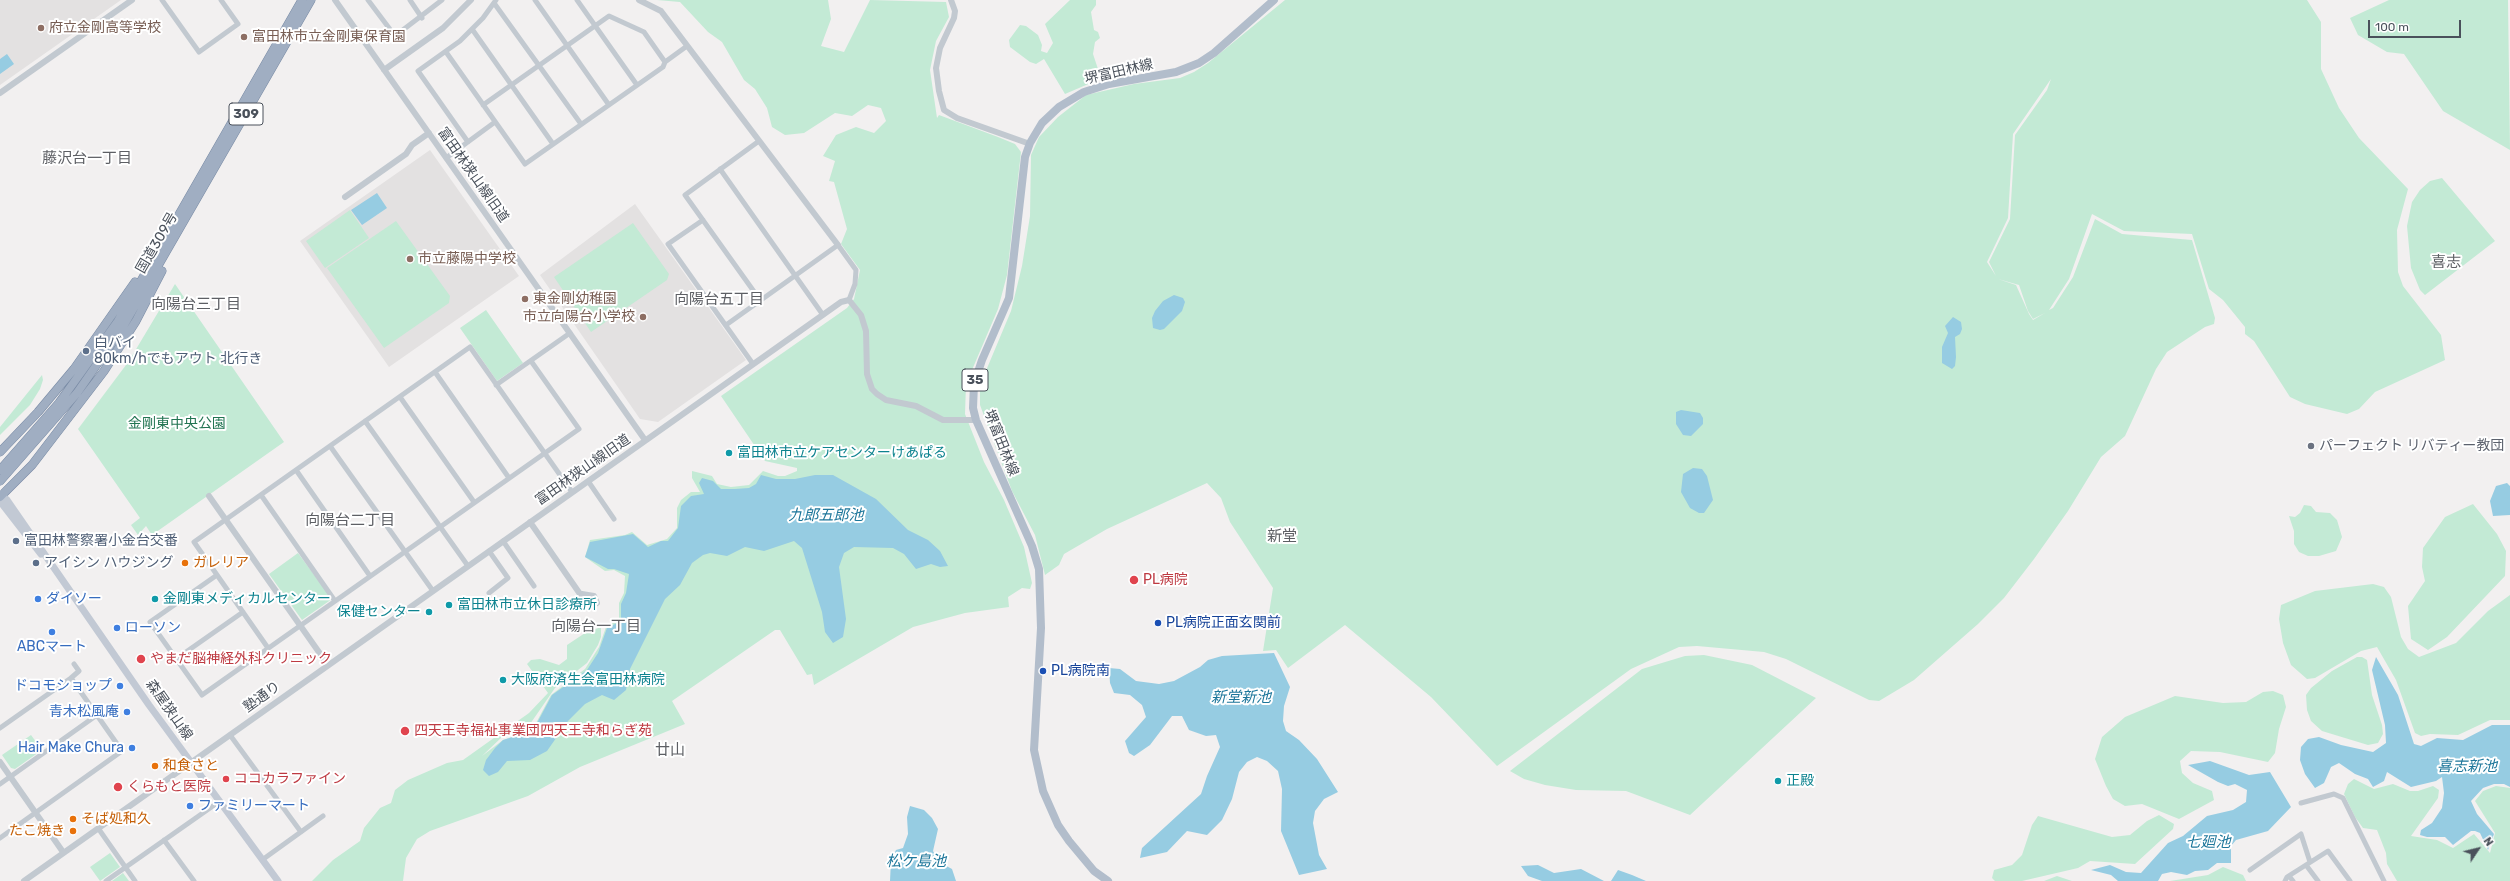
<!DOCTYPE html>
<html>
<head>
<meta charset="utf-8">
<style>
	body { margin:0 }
	#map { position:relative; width:2510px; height:881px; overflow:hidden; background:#f2f0f0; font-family:Rubik,sans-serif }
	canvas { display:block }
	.north { position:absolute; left:2458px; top:829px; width:40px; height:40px; -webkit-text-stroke:3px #fff; paint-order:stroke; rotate:55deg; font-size:11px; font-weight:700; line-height:16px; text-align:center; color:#4a515b }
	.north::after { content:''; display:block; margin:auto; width:14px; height:18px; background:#4a515b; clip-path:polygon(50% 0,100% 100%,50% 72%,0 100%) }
	.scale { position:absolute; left:2368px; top:20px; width:93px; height:18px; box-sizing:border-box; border:2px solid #4a515b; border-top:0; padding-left:5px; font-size:12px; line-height:14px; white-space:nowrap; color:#4a515b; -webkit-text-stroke:3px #fff; paint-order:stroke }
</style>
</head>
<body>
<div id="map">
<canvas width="2510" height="881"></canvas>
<div class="north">N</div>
<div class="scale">100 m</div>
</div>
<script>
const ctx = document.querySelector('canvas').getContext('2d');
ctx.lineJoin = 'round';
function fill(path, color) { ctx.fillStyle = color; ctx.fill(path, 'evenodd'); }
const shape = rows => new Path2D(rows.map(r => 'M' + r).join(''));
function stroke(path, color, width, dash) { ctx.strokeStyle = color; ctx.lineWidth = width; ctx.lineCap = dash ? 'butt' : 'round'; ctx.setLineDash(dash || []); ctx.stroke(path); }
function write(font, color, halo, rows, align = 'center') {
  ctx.font = font + ' Rubik,"Noto Sans JP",sans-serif'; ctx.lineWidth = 4; ctx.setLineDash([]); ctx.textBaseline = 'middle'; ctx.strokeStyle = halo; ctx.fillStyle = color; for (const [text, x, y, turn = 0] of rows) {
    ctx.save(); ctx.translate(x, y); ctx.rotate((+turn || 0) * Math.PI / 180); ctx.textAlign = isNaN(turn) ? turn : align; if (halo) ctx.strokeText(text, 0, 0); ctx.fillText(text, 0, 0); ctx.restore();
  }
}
const education = shape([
	[0,0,121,0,0,85],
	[430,150,519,276,389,367,300,241],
	[635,204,746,360,658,422,640,419,540,275]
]);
const green = shape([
	[657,0,828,0,831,19,821,46,844,52,870,0,946,2,949,17,936,41,930,70,937,118,939,115,998,137,1015,144,1021,152,1007,275,998,309,966,384,965,414,984,462,1004,500,1024,547,1032,583,1030,589,1022,588,1008,597,1009,607,965,613,913,627,814,685,812,674,807,675,780,630,775,630,672,701,685,724,580,767,528,796,430,831,417,839,406,858,403,881,312,881,333,860,360,841,364,828,380,808,391,803,395,790,408,780,447,763,463,760,529,713,548,693,527,664,531,660,540,659,559,665,567,659,567,645,585,633,601,627,601,637,598,645,587,663,555,688,528,727,502,737,482,756,503,740,528,732,536,723,551,695,585,669,599,647,606,627,619,619,619,603,624,593,625,576,614,570,605,571,585,557,590,540,625,535,632,532,647,545,667,539,677,528,677,508,681,500,691,492,700,492,692,478,692,471,712,476,717,484,731,487,749,485,763,471,778,476,785,476,797,471,797,468,765,461,721,396,847,308,854,299,860,270,841,244,847,229,834,182,829,181,835,161,823,156,836,135,856,127,874,133,886,121,881,108,868,105,852,116,835,113,804,133,785,135,772,127,767,108,755,89,744,80,722,42,708,32,680,2],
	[1070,0,1096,0,1096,5,1091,12,1094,30,1098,32,1100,38,1095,42,1093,54,1098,69,1093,82,1065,94,1044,59,1036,64,1030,62,1010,47,1009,40,1020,25,1026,26,1038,35,1042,45,1041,51,1047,53,1053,43,1045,24],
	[1285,0,2307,0,2321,22,2321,69,2339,108,2359,138,2408,189,2397,230,2398,272,2403,286,2441,335,2445,360,2375,392,2359,409,2347,414,2305,404,2290,397,2254,341,2245,334,2245,327,2223,300,2209,289,2192,234,2124,231,2092,214,2069,279,2049,310,2053,308,2073,277,2095,219,2122,234,2192,240,2215,318,2214,324,2205,327,2167,352,2156,369,2125,436,2101,457,2068,511,2034,559,2004,598,1978,624,1914,680,1879,701,1869,700,1786,659,1764,652,1697,646,1679,647,1631,669,1497,766,1431,697,1345,625,1288,668,1276,650,1263,651,1273,588,1230,522,1221,498,1207,483,1107,529,1064,554,1059,565,1045,575,1035,535,1012,491,980,405,980,385,1011,311,1022,266,1030,216,1031,155,1039,137,1058,117,1086,95,1134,84,1180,78,1194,72,1208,63],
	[2051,79,2047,90,2015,135,2010,219,1989,262,1996,276,1987,262,2008,218,2013,134],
	[1998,279,2019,285,2028,311,2033,319,2045,313,2033,320,2029,314,2016,285],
	[2389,0,2508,0,2510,150,2443,111,2404,54,2387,52,2358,35,2350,18],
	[2442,178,2495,241,2425,295,2420,290,2411,268,2407,226,2412,202,2420,190,2430,181],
	[350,210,369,238,325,268,306,241],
	[396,221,450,296,449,303,384,348,327,268],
	[633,223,669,274,667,280,591,332,554,277],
	[175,284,284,442,152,535,146,526,138,535,131,525,140,518,78,429,129,361],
	[486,310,523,363,497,381,460,328],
	[42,375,43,380,40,389,30,405,0,435,0,427],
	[2473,504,2497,534,2506,551,2505,576,2447,637,2428,650,2411,639,2408,606,2425,581,2422,567,2423,548,2445,517],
	[2304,505,2311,506,2316,512,2330,513,2337,520,2342,537,2336,551,2319,556,2308,556,2299,552,2294,544,2294,531,2289,516,2295,517,2300,513],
	[298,553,332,599,302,620,269,574],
	[2373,584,2384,587,2391,597,2401,637,2408,649,2419,657,2456,643,2488,611,2510,595,2510,720,2490,720,2458,735,2430,734,2421,736,2415,733,2396,680,2377,647,2361,651,2315,678,2307,679,2291,665,2283,643,2279,619,2281,605,2315,591],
	[1704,655,1752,665,1816,698,1690,815,1626,791,1576,790,1545,785,1524,779,1510,771,1642,669,1685,656],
	[2357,657,2362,657,2367,660,2372,695,2382,725,2383,734,2378,743,2368,745,2322,731,2311,721,2307,710,2306,695,2311,688,2332,671],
	[2273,691,2283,695,2286,707,2279,729,2275,753,2268,762,2220,752,2191,751,2180,761,2182,773,2193,783,2212,791,2214,800,2179,819,2142,804,2125,806,2113,799,2106,786,2095,759,2102,737,2125,717,2175,696,2223,703,2246,702,2263,692],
	[31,735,42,750,15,769,11,768,2,755],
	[2354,779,2374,789,2393,784,2410,791,2418,791,2433,786,2439,790,2438,798,2411,836,2437,840,2453,848,2474,834,2490,853,2495,833,2475,801,2483,791,2496,786,2510,788,2510,881,2397,881,2387,864,2386,853,2377,830,2363,828,2355,817,2344,794,2348,784],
	[2159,815,2174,824,2173,829,2135,864,2090,861,2078,868,2022,881,1995,881,1992,878,1994,870,2012,865,2022,855,2032,825,2038,816,2112,837,2130,835,2147,821],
	[110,853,120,867,100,881,90,867],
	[2223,867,2243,875,2246,881,2170,881,2208,875],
	[123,873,129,881,112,881],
	[2057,876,2072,881,2096,881,2044,881]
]);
const water = shape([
	[7,54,14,64,0,74,0,59],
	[377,193,387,208,362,225,351,210],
	[1174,295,1183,298,1185,302,1182,311,1164,329,1160,330,1153,328,1152,318,1155,311,1163,301],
	[1953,317,1961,322,1962,329,1960,334,1955,337,1956,357,1955,366,1952,369,1942,363,1942,347,1948,333,1945,326],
	[1681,410,1700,413,1703,418,1703,424,1691,436,1683,435,1676,424,1676,412],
	[1693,468,1702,469,1707,476,1713,500,1704,513,1699,513,1690,508,1681,492,1683,474],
	[761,475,776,479,795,479,815,475,833,475,876,499,908,530,928,540,940,551,948,566,940,567,931,564,916,569,904,554,893,548,854,547,844,553,839,567,846,619,843,637,833,643,825,632,822,612,802,548,794,541,764,551,745,547,727,556,710,553,703,555,692,563,680,585,665,599,630,669,626,690,614,700,602,695,585,704,568,721,547,751,530,760,507,761,498,772,489,776,483,770,486,760,495,748,503,740,528,732,537,723,552,695,587,670,598,653,607,628,621,621,621,604,626,593,629,574,614,569,608,569,585,557,590,542,633,534,648,547,661,541,668,541,678,528,681,506,691,496,704,494,699,483,702,478,713,481,721,489,735,489,749,488,756,484],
	[2507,483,2510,486,2510,515,2493,516,2490,501,2496,486],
	[1274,653,1290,687,1284,706,1283,721,1286,731,1299,740,1317,759,1338,792,1324,799,1315,811,1313,823,1319,855,1327,869,1299,875,1281,831,1282,789,1278,771,1267,761,1257,757,1247,762,1239,772,1232,799,1222,820,1207,835,1187,831,1167,852,1140,858,1142,848,1201,794,1207,776,1220,747,1216,735,1206,736,1189,730,1182,716,1172,716,1150,745,1134,756,1129,753,1125,741,1146,717,1142,705,1130,695,1114,693,1110,683,1109,668,1120,669,1136,681,1159,684,1174,681,1200,667,1208,660,1222,656],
	[2376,657,2398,695,2414,744,2421,746,2437,738,2463,740,2492,725,2510,725,2510,787,2504,784,2494,784,2483,788,2471,801,2477,814,2494,834,2488,850,2480,833,2475,831,2471,831,2453,845,2445,837,2427,837,2420,835,2421,830,2432,823,2442,808,2444,793,2442,777,2436,781,2411,787,2387,772,2384,781,2373,787,2368,779,2355,774,2339,763,2331,767,2324,783,2315,788,2305,774,2300,760,2301,747,2308,739,2319,737,2341,745,2373,752,2386,743,2385,725,2372,670],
	[2210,761,2249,775,2270,772,2291,807,2268,831,2236,840,2231,846,2231,863,2217,863,2208,870,2195,871,2187,875,2171,872,2162,874,2158,881,2118,881,2111,875,2091,870,2110,865,2126,872,2141,873,2168,843,2183,836,2207,816,2233,810,2246,802,2247,790,2235,784,2228,786,2218,782,2188,765],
	[910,806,924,810,932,818,938,829,933,851,939,862,952,869,956,881,890,881,891,860,896,850,903,848,908,834,907,817],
	[1538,865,1554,873,1581,869,1604,881,1542,881,1528,876,1521,866],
	[1618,870,1632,875,1646,881,1611,881]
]);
const minor = shape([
	[162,0,199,52,238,24,221,0],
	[368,0,395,36,442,0],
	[410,0,422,18],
	[535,0,609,105],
	[577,0,637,85],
	[494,3,581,124],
	[472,29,553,144],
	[446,52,525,164,663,67,665,62,687,46],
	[483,105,609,16,644,32,665,62],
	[759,141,685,195,760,300],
	[468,142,418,71,460,41,483,18,496,0],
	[446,158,495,122],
	[720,169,823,315],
	[703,220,668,244,753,364],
	[726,325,838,245,856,270,855,284,849,300],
	[435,372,509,478],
	[496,385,570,333],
	[400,397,474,502],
	[365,421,468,566],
	[330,446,433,591],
	[296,470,370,576],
	[588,481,614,519],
	[261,495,335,601],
	[503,541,534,586],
	[217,575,150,622,202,695,579,429,531,361],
	[489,593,508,578,489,551],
	[268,648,194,542,470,347,572,492],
	[176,659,243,612],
	[71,678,79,671,74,664],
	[0,728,71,678,122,751,0,838],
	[230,735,301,832],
	[0,784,97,715],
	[2301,803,2334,794,2343,798,2384,881],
	[98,828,135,881],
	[164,840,194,881],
	[262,860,323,816],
	[2306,865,2318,881],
	[2250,870,2301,834,2310,862],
	[2289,876,2293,881],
	[106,881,220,801],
	[2285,881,2287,877,2328,851,2350,881]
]);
const tertiary = shape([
	[335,0,645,440],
	[639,0,661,11,838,245],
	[951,0,955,11,954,18,940,48,936,68,939,91,944,110,957,118,1030,144],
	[384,70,443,28,471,0],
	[0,93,132,0],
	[345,197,406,154,412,145,429,133],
	[209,496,328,665],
	[530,522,587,604,592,606,597,603,594,596,582,594],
	[0,762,63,852],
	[24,881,841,302,849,300,861,315,866,331,867,374,872,389,877,394,886,400,916,406,943,420,976,420]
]);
const secondary = shape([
	[0,494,7,500,149,705,278,881],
	[1,496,3,505,41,554]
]);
const primary = shape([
	[1108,881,1094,871,1069,841,1058,825,1043,791,1034,750,1041,628,1039,569,1032,546,976,420,973,408,974,384,982,360,1009,298,1025,157,1030,143,1042,123,1059,107,1084,92,1109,84,1176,72,1199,63,1214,53,1274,0]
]);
const trunk = shape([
	[0,452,38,412,74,369,135,282],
	[0,470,59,403,118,321,302,0],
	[0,481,77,393,121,330,311,0],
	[0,497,32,465,104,371,136,321,162,271]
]);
const markers = [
	[41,28,4,"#8d6e63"],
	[244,37,4,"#8d6e63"],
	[410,259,4,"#8d6e63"],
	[525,299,4,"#8d6e63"],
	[643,317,4,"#8d6e63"],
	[86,351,4,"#5c6f8a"],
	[2311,446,4,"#6b7280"],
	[729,453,4,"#0f9aa8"],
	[16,541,4,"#5c6f8a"],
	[36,563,4,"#5c6f8a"],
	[185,563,4,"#e8710a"],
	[1134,580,5,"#e0444e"],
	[38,599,4,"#3f7fe0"],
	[155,599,4,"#0f9aa8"],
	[449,605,4,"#0f9aa8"],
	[429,612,4,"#0f9aa8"],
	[1158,623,4,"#1a4fb4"],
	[117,628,4,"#3f7fe0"],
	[52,632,4,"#3f7fe0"],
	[141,659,5,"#e0444e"],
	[1043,671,4,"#1a4fb4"],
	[503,680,4,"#0f9aa8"],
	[120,686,4,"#3f7fe0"],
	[127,712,4,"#3f7fe0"],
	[405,731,5,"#e0444e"],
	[132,748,4,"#3f7fe0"],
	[155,766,4,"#e8710a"],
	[226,779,4,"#e0444e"],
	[1778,781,4,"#0f9aa8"],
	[118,787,5,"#e0444e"],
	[190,806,4,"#3f7fe0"],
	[73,819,4,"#e8710a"],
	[73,831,4,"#e8710a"]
];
const shields = [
	[246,114,34],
	[975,380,26]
];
const shieldNames = [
	["309",246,114],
	["35",975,380]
];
const educationNames = [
	["府立金剛高等学校",49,28],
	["富田林市立金剛東保育園",252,37],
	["市立藤陽中学校",418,259],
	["東金剛幼稚園",533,299],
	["市立向陽台小学校",635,317,"right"]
];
const streetNames = [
	["堺富田林線",1119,72,-13],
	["富田林狭山線旧道",473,175,55],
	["国道309号",157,243,-60],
	["堺富田林線",1001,443,68],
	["富田林狭山線旧道",583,470,-35],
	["塾通り",262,697,-36],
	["森屋狭山線",169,710,55]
];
const serviceNames = [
	["白バイ",94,343],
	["80km/hでもアウト 北行き",94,359],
	["富田林警察署小金台交番",24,541],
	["アイシン ハウジング",44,563]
];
const parkNames = [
	["金剛東中央公園",177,424]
];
const worshipNames = [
	["パーフェクト リバティー教団",2319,446]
];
const cultureNames = [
	["富田林市立ケアセンターけあぱる",737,453],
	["金剛東メディカルセンター",163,599],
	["富田林市立休日診療所",457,605],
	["保健センター",421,612,"right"],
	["大阪府済生会富田林病院",511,680],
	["正殿",1786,781]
];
const foodNames = [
	["ガレリア",193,563],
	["和食さと",163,766],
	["そば処和久",81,819],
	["たこ焼き",65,831,"right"]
];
const healthNames = [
	["PL病院",1143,580],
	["やまだ脳神経外科クリニック",150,659],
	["四天王寺福祉事業団四天王寺和らぎ苑",414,731],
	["ココカラファイン",234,779],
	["くらもと医院",127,787]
];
const shopNames = [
	["ダイソー",46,599],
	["ローソン",125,628],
	["ABCマート",52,647,"center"],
	["ドコモショップ",112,686,"right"],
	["青木松風庵",119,712,"right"],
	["Hair Make Chura",124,748,"right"],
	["ファミリーマート",198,806]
];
const transitNames = [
	["PL病院正面玄関前",1166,623],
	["PL病院南",1051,671]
];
const neighbourhoodNames = [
	["藤沢台一丁目",87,159],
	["喜志",2446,263],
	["向陽台五丁目",719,300],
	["向陽台三丁目",196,305],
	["向陽台二丁目",350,521],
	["新堂",1282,537],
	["向陽台一丁目",596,627],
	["廿山",670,751]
];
const waterNames = [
	["九郎五郎池",826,516],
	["新堂新池",1241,698],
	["喜志新池",2467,767],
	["七廻池",2208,843],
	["松ケ島池",916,862]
];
fill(education, '#e3e1e1');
fill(green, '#c3ead5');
fill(water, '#96cce2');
stroke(trunk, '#788aa4', 9);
stroke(minor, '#c2c9d0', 5);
stroke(tertiary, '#c2c9d0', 6);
stroke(secondary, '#c2c9d4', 7);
stroke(primary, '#b2bdcb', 8);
stroke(trunk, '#a0aec2', 8);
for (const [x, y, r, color] of markers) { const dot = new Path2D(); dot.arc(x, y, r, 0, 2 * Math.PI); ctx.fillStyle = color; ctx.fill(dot); stroke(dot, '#fff', 1.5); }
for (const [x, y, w] of shields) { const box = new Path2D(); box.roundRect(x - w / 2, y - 11, w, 22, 3); ctx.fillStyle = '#fff'; ctx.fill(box); stroke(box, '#4a515b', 1); }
write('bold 13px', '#4a515b', null, shieldNames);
write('14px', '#785e54', '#fff', educationNames, 'left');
write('14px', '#4a515b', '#fff', streetNames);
write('14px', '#4e5e75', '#fff', serviceNames, 'left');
write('14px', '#227452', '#fff', parkNames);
write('14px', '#5b616d', '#fff', worshipNames, 'left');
write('14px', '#0d838f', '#fff', cultureNames, 'left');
write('14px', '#c56008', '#fff', foodNames, 'left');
write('14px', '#be3a42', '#fff', healthNames, 'left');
write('14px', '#366cbe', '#fff', shopNames, 'left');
write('14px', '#164399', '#fff', transitNames, 'left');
write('15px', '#5d5f64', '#fff', neighbourhoodNames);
write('italic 15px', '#1d769a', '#fff', waterNames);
</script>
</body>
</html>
